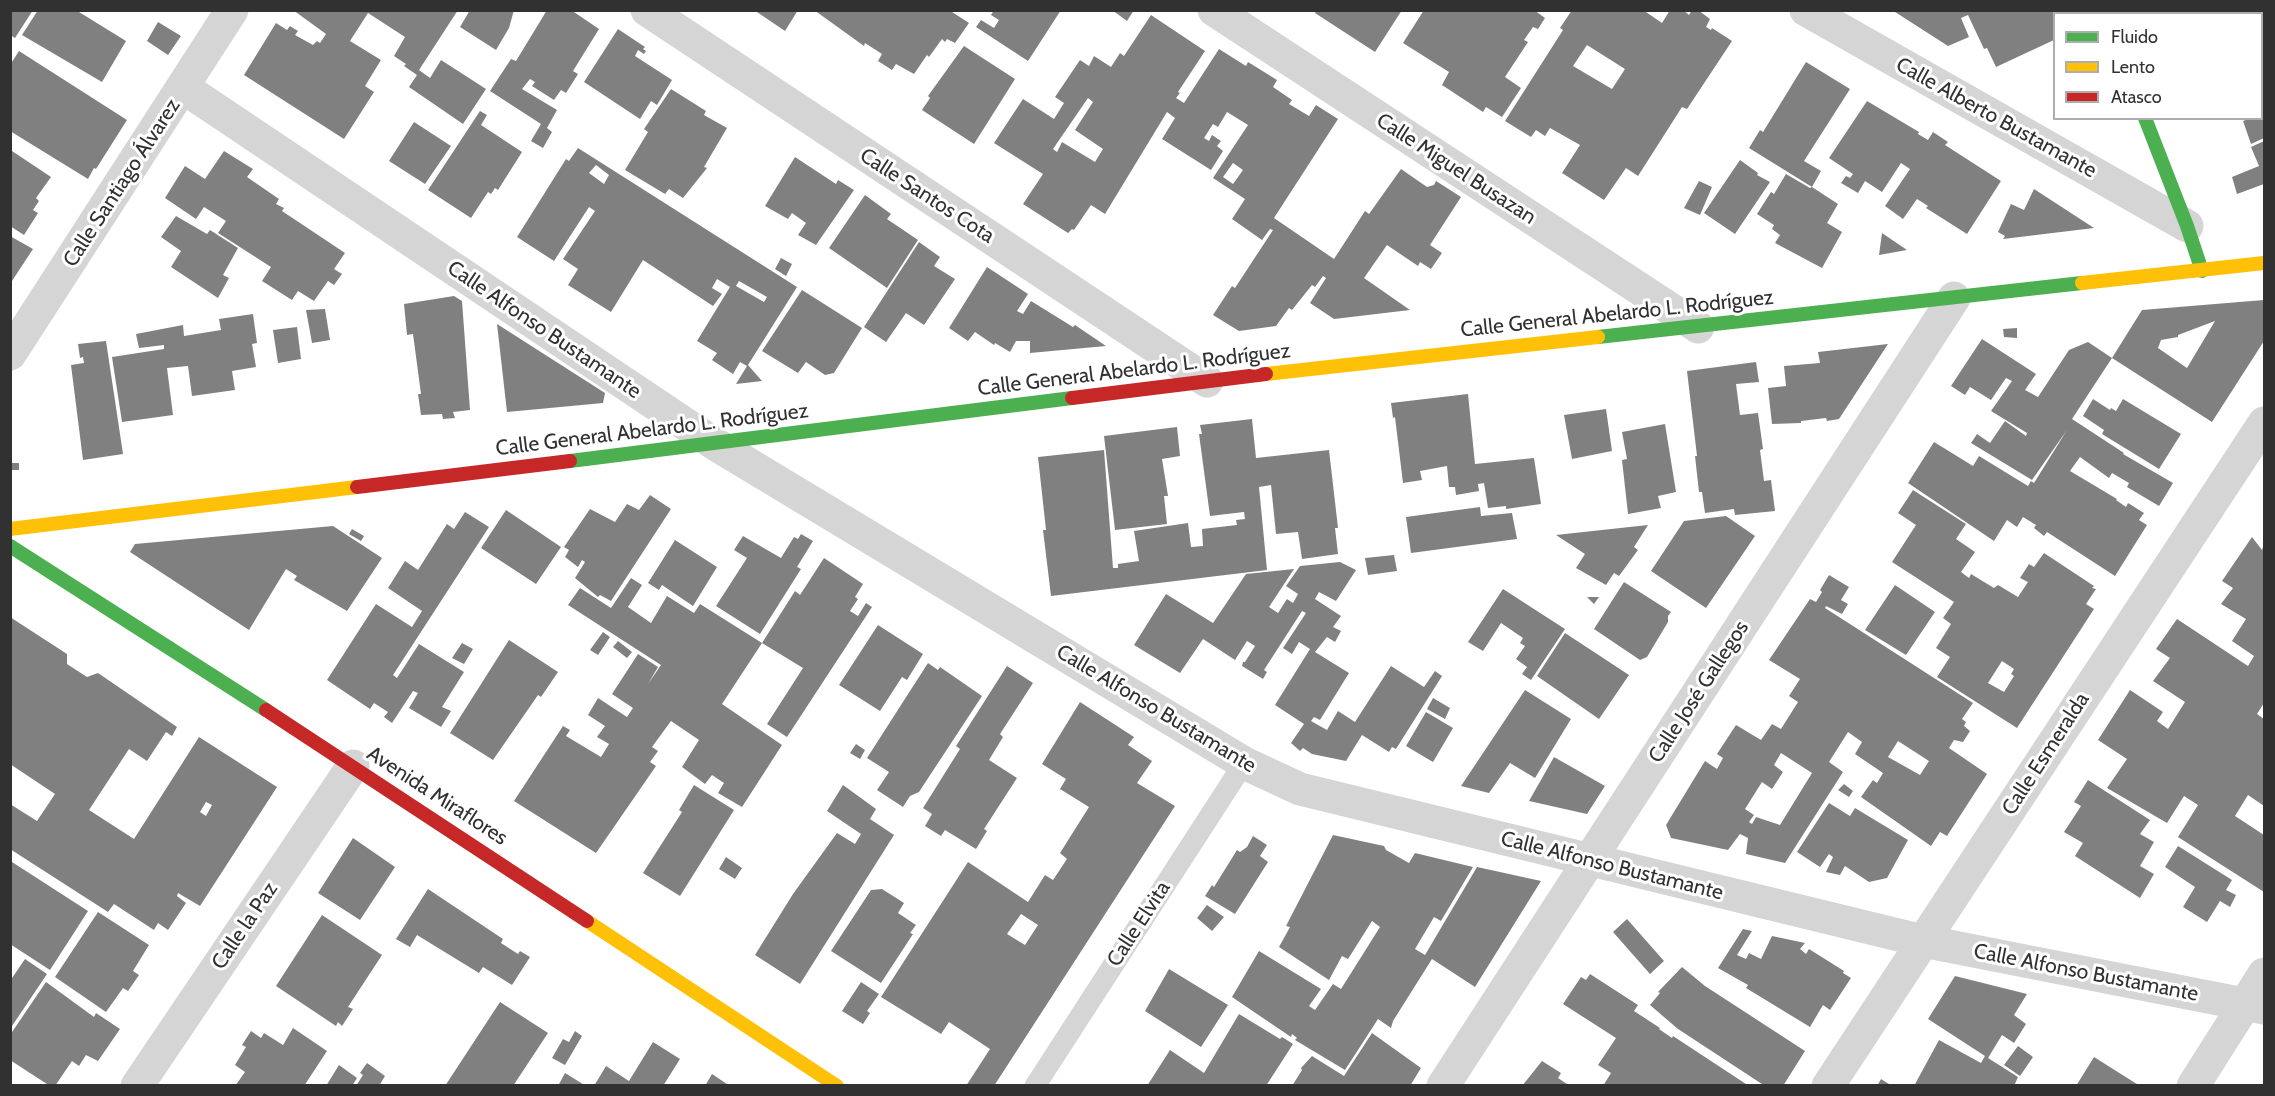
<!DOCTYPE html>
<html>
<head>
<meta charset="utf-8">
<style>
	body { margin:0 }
	#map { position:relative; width:2275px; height:1096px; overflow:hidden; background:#fff; font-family:Cabin,sans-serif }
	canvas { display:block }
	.frame { position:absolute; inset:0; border:12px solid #313131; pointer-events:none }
	.legend { position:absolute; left:2053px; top:12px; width:210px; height:108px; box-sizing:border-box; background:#fff; border:2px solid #adadad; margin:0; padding:8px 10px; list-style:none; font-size:18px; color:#313131 }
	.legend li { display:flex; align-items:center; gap:12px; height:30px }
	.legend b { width:30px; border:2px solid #adadad }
</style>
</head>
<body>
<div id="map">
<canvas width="2275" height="1096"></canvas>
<div class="frame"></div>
<ul class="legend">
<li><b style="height:8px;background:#4caf50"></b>Fluido</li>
<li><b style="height:8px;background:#ffc107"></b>Lento</li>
<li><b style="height:8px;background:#c62828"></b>Atasco</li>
</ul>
</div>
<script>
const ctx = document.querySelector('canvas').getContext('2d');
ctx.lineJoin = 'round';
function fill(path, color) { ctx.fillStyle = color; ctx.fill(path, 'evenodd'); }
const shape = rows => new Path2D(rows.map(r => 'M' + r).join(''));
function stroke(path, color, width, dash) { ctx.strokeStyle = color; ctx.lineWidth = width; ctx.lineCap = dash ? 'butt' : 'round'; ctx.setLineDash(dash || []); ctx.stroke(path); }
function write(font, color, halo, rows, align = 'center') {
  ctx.font = font + ' Cabin,sans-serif'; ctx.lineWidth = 6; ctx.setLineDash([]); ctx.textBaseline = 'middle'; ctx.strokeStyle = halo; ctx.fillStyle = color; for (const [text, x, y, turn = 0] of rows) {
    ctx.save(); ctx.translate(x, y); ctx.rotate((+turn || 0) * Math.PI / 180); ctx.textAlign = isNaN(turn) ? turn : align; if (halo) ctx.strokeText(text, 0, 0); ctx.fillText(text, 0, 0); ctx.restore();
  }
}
const building = shape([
	[10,10,33,10,15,38,10,35],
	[38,10,80,10,79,12,126,41,102,82,22,35],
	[293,10,458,10,419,70,430,78,441,60,486,89,463,124,409,87,417,75,404,66,406,64,394,56,405,37,368,13,350,41,381,60,365,86,374,92,344,139,244,75,276,23,287,30,290,26,298,31,295,35,313,45,317,41,320,43,326,34],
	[470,10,514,10,509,28,496,50,460,27],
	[547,10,571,10,599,29,573,71,578,74,566,93,561,90,554,100,532,86,535,82,530,79,522,89,557,110,547,128,552,132,543,148,531,141,541,124,490,91,511,59,516,61],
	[754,10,798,10,785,31],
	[814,10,949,10,969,23,955,43,947,39,945,42,942,39,929,57,927,55,914,74,896,64,892,70,878,61,882,54,865,43,864,46],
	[994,10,1061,10,1028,61,976,27,981,20,994,28,999,20,991,15],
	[1112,10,1134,10,1127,21],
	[1317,10,1402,10,1375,52,1315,13],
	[1424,10,1534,10,1545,18,1538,29,1533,27,1524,40,1528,42,1505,77,1521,88,1502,117,1486,107,1483,112,1442,85,1449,72,1403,43],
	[1572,10,1643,10,1662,23,1670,10,1683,10,1689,15,1692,10,1698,10,1710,19,1706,27,1711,30,1712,28,1732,41,1687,109,1682,107,1638,176,1626,168,1604,200,1562,173,1580,145,1550,128,1545,136,1536,130,1531,137,1505,121,1563,30,1560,28],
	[1587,45,1625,69,1612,89,1573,66],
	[1892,10,2056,10,2057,14,2054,14,2054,40,1996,67,1987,48,1984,49,1968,15,1961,18,1969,37,1948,46],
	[1151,15,1205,51,1178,92,1180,93,1176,98,1184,103,1219,49,1246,66,1248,62,1277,80,1273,87,1292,100,1289,104,1309,116,1316,105,1338,119,1274,218,1334,259,1365,211,1369,214,1401,169,1427,187,1434,185,1436,181,1461,197,1430,245,1442,253,1431,269,1420,262,1418,266,1387,245,1364,278,1410,310,1334,319,1310,303,1326,278,1323,276,1315,287,1312,285,1292,310,1289,308,1276,326,1239,331,1213,315,1232,286,1235,288,1273,230,1270,229,1262,240,1232,219,1245,199,1213,178,1248,125,1227,112,1218,127,1213,124,1204,138,1209,141,1212,135,1221,141,1217,146,1223,151,1211,170,1162,139,1175,118,1167,112,1105,214,1091,205,1074,230,1072,229,1068,233,1023,204,1043,174,994,143,1023,99,1054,119,1064,103,1055,97,1080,60,1089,66,1094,56,1111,67,1120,53,1124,56],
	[1088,98,1093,102,1075,130,1103,149,1095,162,1062,142,1057,152,1053,149],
	[1233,163,1243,170,1233,184,1223,177],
	[158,22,181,36,168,55,147,41],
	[618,29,645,47,643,49,646,51,644,54,638,50,635,56,672,80,657,105,651,101,640,119,584,82],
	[964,46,1015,79,974,144,922,110,930,98,928,96],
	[19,51,127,120,96,169,94,168,88,179,10,131,10,65],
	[2262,61,2264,68,2264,138,2251,144,2243,121,2251,118,2262,118],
	[1806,62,1850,89,1804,161,1821,171,1812,187,1749,148,1760,130,1763,132],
	[671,89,706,111,704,115,727,128,704,167,707,168,683,198,669,189,665,194,625,170,648,132,644,129],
	[1867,101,1919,132,1918,134,1928,140,1933,132,1948,142,1945,145,2001,181,1967,234,1926,208,1928,206,1917,199,1903,219,1885,206,1910,169,1901,163,1882,192,1865,181,1858,193,1841,183,1846,176,1850,178,1853,174,1829,158],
	[480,111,487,115,481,125,522,152,498,190,495,188,491,194,488,192,471,218,428,190],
	[414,122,451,146,425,184,389,161],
	[2264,141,2264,184,2237,194,2232,177,2259,166,2251,147],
	[578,148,797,287,748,365,762,381,736,384,747,366,740,362,733,374,712,360,717,353,697,341,730,287,717,279,712,288,722,294,713,306,643,260,611,312,568,285,578,269,563,259,595,211,589,207,554,261,517,237,566,159,569,161],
	[596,165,609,175,604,184,589,173],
	[739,281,767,297,764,302,736,286],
	[12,151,51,177,36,198,39,201,33,210,38,213,24,235,10,226],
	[224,151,253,169,247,177,279,199,276,204,284,208,282,211,345,253,334,269,342,274,334,285,328,281,314,301,298,291,292,300,262,281,271,267,218,233,226,221,204,207,196,219,165,198,185,166,205,179],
	[795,157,836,184,838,180,854,190,816,245,798,235,806,223,792,213,788,219,765,206],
	[1740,160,1758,173,1757,175,1770,182,1735,234,1704,213],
	[1786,174,1810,188,1812,187,1838,204,1827,223,1842,232,1822,268,1775,243,1780,235,1772,229,1774,225,1757,214,1771,192,1774,194],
	[1699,181,1712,187,1700,215,1684,208],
	[2034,189,2094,228,2003,239,2005,236,1998,232,2011,204,2024,210],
	[865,195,891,214,887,219,918,240,887,288,829,248],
	[176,216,207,234,210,230,238,248,223,275,229,278,218,298,171,267,181,251,161,237],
	[1882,233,1907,250,1879,255],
	[10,236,33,249,10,284],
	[919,242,940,257,934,266,955,279,924,325,906,313,886,342,864,327],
	[781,258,792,264,786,276,775,269],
	[987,267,1028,294,1017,311,1023,314,1031,301,1073,327,1075,325,1106,346,1030,353,1030,341,1016,341,1010,352,995,343,994,345,975,332,968,341,949,328],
	[802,290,862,328,834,373,825,375,806,362,798,373,762,351],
	[454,296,462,301,470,410,453,412,455,418,443,419,442,414,421,415,418,394,421,394,413,334,407,335,404,304],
	[2264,300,2264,341,2212,422,2112,358,2142,310],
	[2215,321,2187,368,2158,348,2161,340,2178,337,2178,335],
	[325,309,330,340,312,343,306,310],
	[253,314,257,343,252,344,256,367,232,371,235,390,192,396,188,366,167,368,173,415,122,422,112,357,164,349,164,345,139,348,136,334,183,325,184,336,221,330,219,319],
	[497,324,605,393,603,403,507,412],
	[297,327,301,359,278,363,273,330],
	[2017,328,2017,338,2004,337,2003,329],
	[1982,339,2036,374,2025,390,2038,397,2069,350,2088,342,2112,358,2072,419,2124,453,2123,454,2173,483,2159,506,2127,487,2129,483,2112,473,2109,478,2080,457,2070,471,2117,499,2116,500,2126,507,2128,503,2144,513,2139,520,2147,525,2115,576,2047,532,2044,536,2034,528,2036,525,2023,517,2017,527,2007,520,1994,541,1908,483,1934,442,1973,466,1979,456,2028,486,2031,481,2034,483,2067,430,2032,480,1971,443,1977,434,1990,443,2005,421,2026,436,2027,433,1991,411,2012,381,2006,378,1991,400,1970,387,1965,395,1951,386],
	[106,341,123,454,83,460,71,365,84,363,83,357,80,358,78,344],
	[1888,344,1839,419,1827,421,1826,418,1801,421,1801,423,1772,424,1768,388,1786,386,1784,366,1820,363,1818,352],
	[1756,362,1759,382,1736,384,1740,415,1758,413,1763,449,1760,450,1764,481,1771,480,1775,511,1735,515,1734,509,1705,513,1702,492,1699,492,1695,456,1697,456,1687,371],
	[1468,394,1475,464,1534,458,1541,504,1506,509,1506,506,1488,508,1484,483,1478,484,1479,491,1456,495,1455,487,1449,487,1447,466,1420,471,1422,480,1403,483,1395,417,1393,418,1391,403],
	[2093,399,2110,410,2111,408,2116,411,2123,399,2181,434,2159,469,2102,434,2104,430,2083,416],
	[1606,409,1612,451,1572,459,1564,415],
	[1252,419,1256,458,1329,450,1338,528,1335,528,1338,554,1302,559,1298,532,1276,534,1271,485,1259,487,1267,570,1051,596,1043,530,1046,530,1038,457,1104,450,1113,568,1118,568,1118,564,1139,561,1134,531,1188,523,1191,547,1203,546,1202,529,1237,525,1236,520,1245,519,1244,512,1210,516,1199,434,1202,434,1200,425],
	[1665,424,1676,492,1658,496,1661,508,1628,514,1622,460,1627,459,1622,432],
	[1177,427,1180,456,1162,459,1168,496,1164,496,1167,524,1115,530,1104,436],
	[10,463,19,463,19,470,10,470],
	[1913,490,1966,524,1956,539,1975,552,1961,572,1969,578,1971,574,1994,588,1998,585,2018,597,2028,582,2020,578,2029,564,2034,567,2044,553,2094,586,2092,588,2096,589,2086,604,2094,609,2017,728,1937,677,1950,657,1936,648,1951,624,1943,618,1954,602,1892,562,1916,525,1898,513],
	[2002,661,2014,669,2011,674,2014,676,2004,692,1988,683],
	[650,495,671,509,611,601,600,595,598,597,575,578,585,562,582,560,578,567,565,557,569,550,564,547,590,509,615,522,627,504,639,510],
	[1480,507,1481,516,1512,513,1517,539,1411,553,1406,517],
	[506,510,561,547,536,584,481,548],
	[465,512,489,527,393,675,397,678,419,644,464,672,442,707,451,711,441,727,409,708,418,693,413,691,392,723,384,717,388,712,374,703,370,709,327,680,376,604,412,627,422,611,388,588,405,561,418,570,447,524,454,529],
	[1726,516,1755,536,1706,608,1651,571,1684,521],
	[1648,525,1634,547,1638,550,1619,576,1614,573,1606,585,1576,568,1585,554,1556,535],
	[333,526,382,558,347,611,294,580,297,576,286,569,249,630,130,552,135,544],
	[352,529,364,536,361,541,349,534],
	[801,534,813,541,797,567,801,569,760,634,716,606,747,558,734,550,743,536,781,558,794,537,798,539],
	[2252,537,2262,550,2264,544,2264,703,2257,714,2264,719,2264,806,2248,795,2235,816,2264,835,2264,892,2178,837,2198,805,2184,796,2167,823,2107,788,2127,759,2098,740,2130,690,2163,712,2157,721,2168,729,2185,702,2153,681,2170,658,2156,649,2177,619,2248,666,2254,656,2232,641,2246,619,2221,604,2233,588,2222,581],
	[675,540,717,567,693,606,662,585,659,590,648,583],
	[1394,555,1397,571,1368,575,1365,558],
	[824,558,863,584,855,597,858,599,850,611,858,616,866,603,872,607,787,737,767,724,803,668,762,643,795,591,800,595],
	[1340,562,1356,570,1336,601,1319,592,1315,599,1341,616,1333,627,1341,631,1335,642,1327,637,1315,652,1349,673,1320,720,1314,717,1311,721,1327,730,1338,711,1355,722,1391,666,1424,687,1435,671,1442,676,1396,749,1392,747,1389,752,1362,735,1346,761,1312,754,1303,748,1300,751,1291,743,1304,724,1275,705,1310,649,1299,642,1292,654,1283,648,1306,613,1302,611,1264,670,1267,672,1263,679,1242,666,1243,662,1245,662,1255,646,1247,641,1235,660,1203,639,1180,673,1134,645,1166,594,1213,623,1246,574,1294,569,1269,607,1278,613,1287,599,1293,603,1298,594,1286,586,1300,566],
	[1829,575,1849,587,1841,600,1848,604,1842,614,1826,606,1825,608,1973,703,1962,719,1966,722,1964,726,1970,731,1963,742,1954,740,1949,748,1987,774,1947,836,1940,832,1931,846,1861,797,1873,780,1877,783,1883,773,1855,754,1862,742,1848,732,1829,762,1843,772,1785,863,1746,854,1748,838,1740,834,1728,850,1671,838,1666,825,1705,761,1717,769,1723,758,1717,754,1736,725,1761,740,1772,724,1781,729,1798,702,1789,696,1800,679,1769,660,1810,599,1816,602,1822,592,1820,590],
	[1898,741,1929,761,1920,775,1888,757],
	[1781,753,1812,773,1780,825,1756,817,1752,824,1749,822,1754,815,1745,809,1762,782,1772,789,1783,772,1774,765],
	[631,578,642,585,628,607,651,623,667,596,694,613,700,604,762,643,722,704,782,745,742,807,718,793,724,783,712,775,705,784,682,767,699,740,671,721,652,747,658,751,650,762,656,766,596,853,514,801,563,726,570,730,566,736,601,757,609,744,597,737,605,726,588,715,598,698,627,717,633,708,612,694,638,654,658,667,648,684,661,665,568,605,580,588,611,608],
	[1624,582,1671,612,1668,616,1668,622,1647,657,1640,660,1594,629],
	[1895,585,1935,612,1906,655,1865,630],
	[1503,589,1565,629,1531,680,1522,674,1527,667,1516,659,1525,646,1520,643,1523,638,1501,623,1483,651,1468,642],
	[1587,597,1599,597,1594,604],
	[10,617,67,654,67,664,87,677,98,673,177,727,172,736,166,732,147,761,129,749,89,810,134,839,199,737,277,787,200,906,178,893,177,896,186,903,168,930,158,923,154,930,114,904,108,912,10,849,10,804,37,821,55,794,10,764],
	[206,802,212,805,206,816,200,812],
	[878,625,923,654,907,680,902,677,880,711,839,685],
	[603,632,610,637,598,655,590,650],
	[1565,633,1629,675,1599,719,1537,676],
	[509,640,558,672,541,697,538,695,493,760,450,733],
	[618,641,632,652,627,658,613,647],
	[462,643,473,649,464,664,452,658],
	[928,663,938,670,940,667,982,696,919,792,910,796,903,807,877,790,889,772,867,758],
	[1007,666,1033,683,1000,734,1003,737,989,760,1017,778,984,829,987,831,976,849,945,830,941,836,925,826,932,814,923,808,960,749,956,746],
	[1525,690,1571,719,1535,778,1510,763,1489,793,1461,786],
	[1433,698,1450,708,1445,719,1427,709],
	[1080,702,1134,737,1128,745,1152,761,1137,783,1175,806,994,1086,966,1086,990,1049,949,1022,941,1034,881,997,968,862,1028,902,1045,875,1053,880,1067,859,1060,853,1089,807,1060,789,1066,779,1042,764],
	[1021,914,1038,925,1025,945,1007,934],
	[1426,712,1453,728,1433,762,1406,746],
	[856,744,865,750,860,759,850,753],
	[1554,757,1605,786,1587,814,1529,801],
	[2088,780,2150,820,2140,834,2154,842,2140,866,2154,874,2140,898,2075,856,2083,843,2064,832,2081,806,2074,802],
	[1844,784,1853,791,1849,797,1838,790],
	[694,785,734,810,680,896,643,873,682,812,679,810],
	[843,785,876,809,870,819,894,835,800,984,755,955,793,894,837,833,855,844,861,834,827,811],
	[1829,803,1850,816,1855,808,1908,840,1887,878,1869,882,1845,866,1840,875,1826,872,1833,857,1829,854,1820,867,1797,852],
	[1333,835,1384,846,1386,850,1409,863,1415,853,1473,867,1441,921,1434,917,1415,949,1425,955,1477,867,1541,881,1475,987,1432,959,1393,1021,1391,1028,1378,1019,1345,1070,1295,1040,1297,1038,1292,1034,1291,1037,1232,997,1259,951,1321,989,1309,1006,1315,1010,1333,984,1341,989,1380,927,1372,921,1348,959,1342,956,1329,980,1279,947,1290,927,1286,926],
	[1253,836,1267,845,1260,856,1268,862,1235,914,1205,896,1212,885,1214,887,1237,850,1240,852,1247,847],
	[353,838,395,867,360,920,318,893],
	[2178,846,2232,880,2226,890,2236,895,2230,907,2220,901,2207,922,2183,907,2195,887,2165,867],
	[726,857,742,868,735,879,719,869],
	[12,862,88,911,50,970,10,944],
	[428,889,503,939,501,943,518,954,520,951,530,957,512,985,483,967,479,973,417,935,410,947,396,939],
	[882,889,904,903,898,913,916,925,910,933,913,934,881,983,831,951,871,890],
	[1207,905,1224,917,1212,931,1197,918],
	[98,912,149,945,133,971,139,975,128,991,123,988,106,1012,55,977],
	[322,915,382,955,348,1007,353,1009,342,1026,338,1022,336,1026,276,986],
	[1627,919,1664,961,1650,974,1613,932],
	[1743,929,1752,931,1737,955,1746,959,1749,953,1761,959,1772,936,1805,943,1800,949,1806,954,1809,949,1844,971,1843,973,1851,978,1830,1010,1823,1005,1810,1027,1746,988,1748,985,1718,968],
	[25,959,47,974,10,1029,10,981],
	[1682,967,1705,986,1805,1051,1783,1086,1765,1086,1678,1029,1650,1005,1660,993,1658,992],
	[1169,969,1228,1005,1201,1047,1145,1011],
	[1590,974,1638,1005,1634,1011,1660,1028,1659,1029,1672,1038,1673,1036,1749,1086,1603,1086,1611,1073,1598,1065,1616,1038,1563,1004,1581,977,1586,980],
	[1955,976,2027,994,2014,1015,2026,1024,2014,1043,2002,1035,1988,1058,2018,1077,2014,1086,1914,1086,1939,1040,1981,1063,1985,1056,1928,1019],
	[46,982,94,1017,96,1013,120,1029,98,1061,86,1055,79,1066,72,1061,55,1086,50,1086,10,1060,10,1035],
	[861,982,879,994,867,1011,870,1013,863,1024,842,1011],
	[500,1002,548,1033,513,1086,445,1086],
	[1239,1014,1280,1039,1282,1037,1293,1044,1266,1086,1147,1086,1170,1050,1204,1073],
	[293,1028,327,1051,304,1086,235,1086,245,1072,235,1065,246,1047,242,1045,251,1031,261,1038,264,1033,283,1045],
	[575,1031,582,1036,565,1065,552,1058,563,1039,569,1042],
	[1372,1033,1421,1068,1410,1086,1292,1086,1302,1070,1301,1068,1312,1056,1344,1076],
	[653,1042,680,1059,663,1086,594,1086,606,1066,629,1081],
	[2018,1046,2033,1057,2020,1076,2004,1065],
	[2094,1057,2140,1086,2076,1086],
	[1542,1061,1561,1073,1558,1078,1570,1086,1522,1086],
	[367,1063,385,1076,379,1086,356,1086,363,1075,360,1073],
	[339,1065,357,1078,352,1086,326,1086],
	[565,1073,586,1086,558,1086],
	[712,1074,730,1086,705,1086],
	[1881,1079,1892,1086,1877,1086]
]);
const lane = shape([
	[1035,1086,1244,763]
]);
const street = shape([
	[647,10,1207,381],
	[1214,10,1698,327],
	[1806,10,2187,226],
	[184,88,715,444,1244,763,1300,789,1923,941,2264,1008],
	[10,354,232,10],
	[137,1086,353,766],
	[1443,1086,1954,298],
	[1828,1086,2264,423],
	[2193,1086,2264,974]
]);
const fast = shape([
	[2145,118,2187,226,2202,271],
	[1598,337,2082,283],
	[570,461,1072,398],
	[10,546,266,710]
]);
const slow = shape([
	[2103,10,2104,14],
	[2082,283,2264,263],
	[1266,374,1598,337],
	[10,529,357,487],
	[587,921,837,1086]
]);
const jam = shape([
	[1072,398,1266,374],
	[357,487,570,461],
	[266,710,587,921]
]);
const streetNames = [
	["Calle Alberto Bustamante",1996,118,29],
	["Calle Miguel Busazan",1456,169,33],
	["Calle Santiago Álvarez",122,183,-57],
	["Calle Santos Cota",927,196,33],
	["Calle General Abelardo L. Rodríguez",1617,314,-6],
	["Calle Alfonso Bustamante",544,330,34],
	["Calle General Abelardo L. Rodríguez",1134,370,-7],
	["Calle General Abelardo L. Rodríguez",652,430,-7],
	["Calle José Gallegos",1699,692,-57],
	["Calle Alfonso Bustamante",1156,709,31],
	["Calle Esmeralda",2046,754,-57],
	["Avenida Miraflores",437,796,33],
	["Calle Alfonso Bustamante",1612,866,14],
	["Calle Elvita",1139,924,-57],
	["Calle la Paz",245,926,-56],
	["Calle Alfonso Bustamante",2086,973,11]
];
fill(building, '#808080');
stroke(lane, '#d5d5d5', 21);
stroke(street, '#d5d5d5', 33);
stroke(fast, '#4caf50', 14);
stroke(slow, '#ffc107', 14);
stroke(jam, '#c62828', 14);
write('21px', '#313131', '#fff', streetNames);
</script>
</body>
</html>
